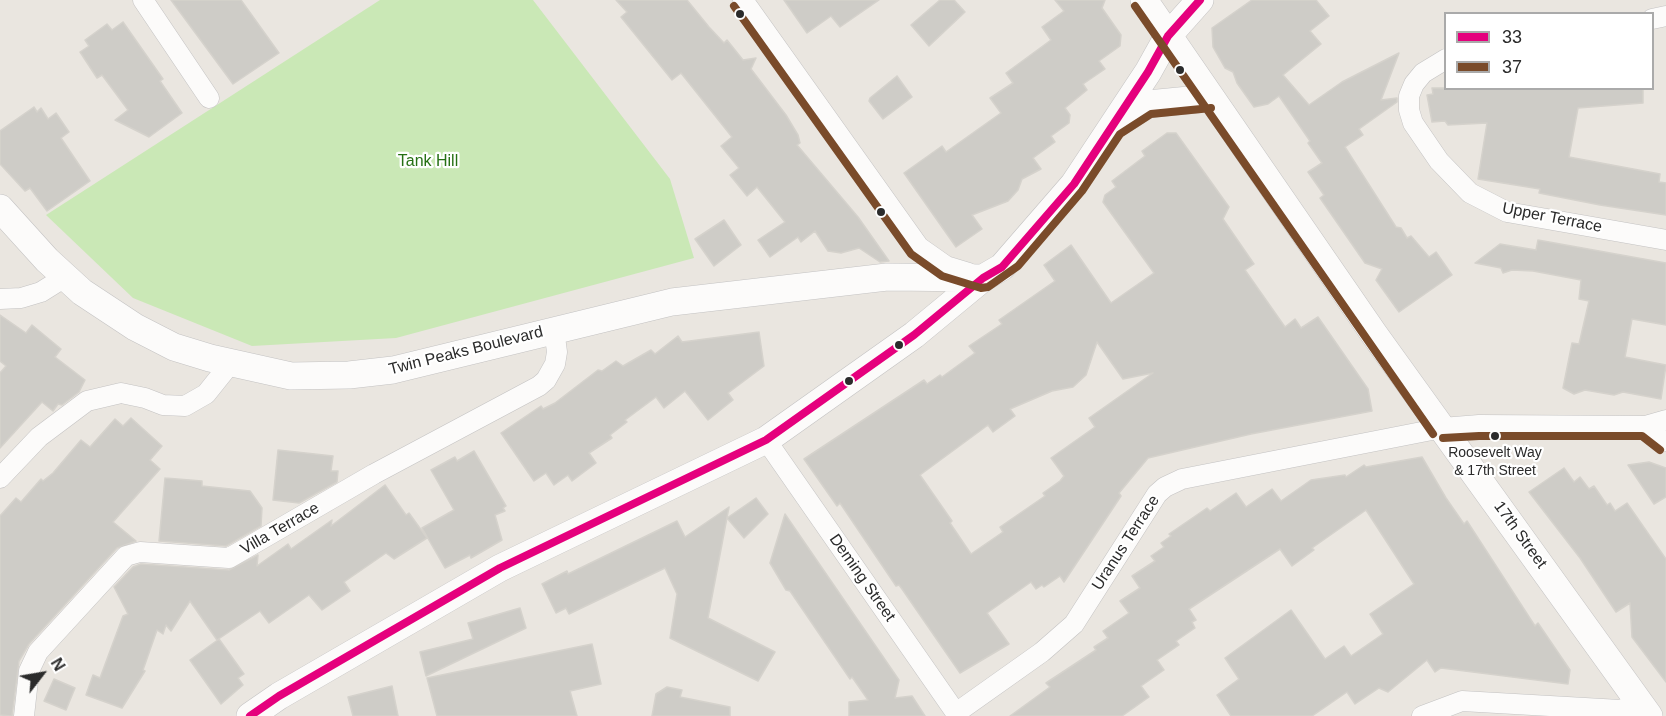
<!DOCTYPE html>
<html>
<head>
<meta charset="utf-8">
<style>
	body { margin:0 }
	#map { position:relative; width:1666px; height:716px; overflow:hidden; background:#eae6e0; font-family:Arial,sans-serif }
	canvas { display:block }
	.legend { position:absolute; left:1444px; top:12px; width:210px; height:78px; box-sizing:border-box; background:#fff; border:2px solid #aaa; margin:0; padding:8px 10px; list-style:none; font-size:18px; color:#2b2b2b }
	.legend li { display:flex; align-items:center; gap:12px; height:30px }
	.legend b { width:30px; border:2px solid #aaa }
	.north { position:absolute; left:12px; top:644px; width:60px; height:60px; -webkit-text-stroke:4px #fff; paint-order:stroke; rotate:59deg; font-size:16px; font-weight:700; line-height:24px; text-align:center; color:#2b2b2b }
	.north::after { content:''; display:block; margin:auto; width:21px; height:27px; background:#2b2b2b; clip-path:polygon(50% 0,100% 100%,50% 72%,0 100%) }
</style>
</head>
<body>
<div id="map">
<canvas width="1666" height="716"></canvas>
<ul class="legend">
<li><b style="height:8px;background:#e5007d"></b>33</li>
<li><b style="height:8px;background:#7a4b2a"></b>37</li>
</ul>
<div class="north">N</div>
</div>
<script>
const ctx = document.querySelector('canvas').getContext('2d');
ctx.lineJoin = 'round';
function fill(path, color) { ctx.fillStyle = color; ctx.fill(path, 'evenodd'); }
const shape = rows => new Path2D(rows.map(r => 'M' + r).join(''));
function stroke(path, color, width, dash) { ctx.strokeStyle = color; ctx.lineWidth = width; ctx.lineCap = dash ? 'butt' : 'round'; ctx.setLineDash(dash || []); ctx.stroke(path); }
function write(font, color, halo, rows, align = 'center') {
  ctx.font = font + ' Arial,sans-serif'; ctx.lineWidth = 4.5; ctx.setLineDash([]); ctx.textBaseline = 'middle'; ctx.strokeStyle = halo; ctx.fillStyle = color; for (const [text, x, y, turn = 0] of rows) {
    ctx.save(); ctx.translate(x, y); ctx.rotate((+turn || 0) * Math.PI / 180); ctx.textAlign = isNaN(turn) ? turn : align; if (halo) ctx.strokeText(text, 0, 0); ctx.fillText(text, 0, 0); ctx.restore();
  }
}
const green = shape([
	[380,0,533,0,670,179,694,258,396,338,252,346,133,298,46,215]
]);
const building = shape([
	[171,0,241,0,279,53,233,84,171,0],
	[616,0,687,0,709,27,724,43,727,40,743,60,756,58,751,69,786,115,798,135,800,143,797,145,858,217,889,261,880,262,859,248,841,253,828,251,815,231,801,242,798,237,770,257,758,240,785,222,757,187,747,196,730,175,739,168,721,146,732,137,681,73,672,80,621,17,627,12,616,0],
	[784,0,879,0,840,27,831,16,807,33,784,0],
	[940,0,954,0,965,12,929,46,911,25,940,0],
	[1055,0,1105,0,1102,8,1121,35,1120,46,1099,61,1105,69,1083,84,1087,90,1065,108,1070,115,1069,123,1051,136,1055,142,1033,158,1041,169,1022,179,1018,190,1008,201,972,215,982,229,956,247,904,173,942,146,946,152,1001,113,990,98,1013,83,1006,73,1051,40,1042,27,1064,11,1055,0],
	[1252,0,1316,0,1329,16,1310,31,1321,44,1283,75,1309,105,1342,82,1399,53,1381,100,1397,98,1397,102,1359,129,1363,135,1345,147,1396,227,1401,228,1407,238,1411,236,1429,257,1436,252,1452,275,1399,312,1376,280,1382,269,1365,263,1320,198,1324,195,1308,172,1322,163,1308,143,1310,141,1279,96,1268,104,1254,107,1237,83,1233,72,1225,68,1213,47,1212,28,1252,0],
	[123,22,163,79,160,81,182,113,149,137,115,120,128,110,102,75,97,78,80,52,89,46,85,40,107,24,112,30,123,22],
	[897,76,912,97,883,119,869,101,870,98,897,76],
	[1432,88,1643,88,1643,103,1578,108,1569,157,1660,174,1659,182,1666,183,1666,215,1600,205,1539,193,1540,189,1478,179,1487,123,1448,125,1445,121,1432,122,1427,95,1433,94,1432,88],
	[34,107,37,112,41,108,48,119,56,113,69,132,61,138,90,181,47,211,30,188,25,191,0,164,0,131,34,107],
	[1167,133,1176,133,1229,207,1223,219,1254,264,1245,270,1285,327,1295,319,1301,328,1318,317,1368,389,1372,411,1251,434,1148,458,1119,493,1121,496,1064,582,1060,576,1044,587,1042,585,1036,589,1031,582,987,613,1009,644,960,673,902,589,899,585,896,586,840,503,837,506,804,459,924,380,927,384,940,375,942,377,975,353,969,346,1002,324,999,320,1055,281,1044,265,1071,245,1111,303,1154,273,1103,202,1105,195,1116,187,1112,181,1145,156,1142,151,1167,133],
	[1097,342,1123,379,1153,373,1089,418,1095,427,1051,458,1064,476,1060,481,1043,493,1045,496,1000,527,1003,532,971,554,950,523,952,521,920,475,988,425,993,432,1015,416,1010,409,1052,391,1073,387,1086,375,1097,342],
	[724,220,741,245,714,266,695,239,724,220],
	[1538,240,1666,263,1666,325,1632,319,1625,357,1666,365,1661,399,1623,392,1614,395,1585,390,1574,394,1563,388,1572,343,1579,344,1589,301,1579,299,1581,280,1533,271,1512,270,1503,273,1501,268,1475,263,1500,244,1536,250,1538,240],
	[0,315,26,333,32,325,61,349,55,357,85,380,79,392,62,405,58,404,53,411,42,402,0,448,0,373,6,366,0,361,0,315],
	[759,332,764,366,728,393,733,400,708,420,685,391,664,408,656,397,625,420,627,422,610,435,612,438,589,453,596,463,572,481,568,475,554,485,546,473,534,481,501,433,541,406,543,409,555,403,598,370,602,371,616,361,623,366,651,350,655,354,678,336,682,342,759,332],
	[131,418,162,446,150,460,160,469,113,522,136,541,117,548,29,644,19,661,12,716,0,715,0,516,16,498,21,502,41,479,43,481,53,473,81,440,90,447,115,419,123,426,131,418],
	[278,450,333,456,331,471,338,471,337,482,299,503,273,500,278,450],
	[474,451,506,506,503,508,505,511,495,515,502,540,471,558,470,555,445,568,422,528,454,510,431,470,455,457,457,461,474,451],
	[1422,457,1446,498,1464,524,1467,521,1535,626,1538,623,1570,670,1568,684,1441,668,1435,672,1427,660,1388,692,1379,688,1355,704,1347,692,1312,716,1231,716,1217,695,1239,679,1225,658,1291,610,1325,659,1344,646,1351,656,1383,634,1370,614,1414,584,1366,510,1312,548,1314,550,1292,566,1280,549,1189,609,1196,620,1192,622,1195,628,1176,641,1179,645,1157,660,1164,670,1141,686,1149,697,1122,716,1010,716,1050,687,1046,683,1096,650,1094,647,1108,638,1103,631,1129,613,1120,601,1140,588,1132,576,1155,561,1151,556,1164,547,1161,543,1171,536,1169,534,1207,508,1210,511,1236,493,1246,507,1272,489,1281,501,1311,480,1345,475,1346,477,1364,465,1366,467,1422,457],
	[1649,462,1666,468,1666,497,1654,504,1628,465,1649,462],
	[1564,468,1574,482,1580,477,1589,489,1594,486,1607,505,1610,503,1615,511,1627,503,1666,559,1666,682,1632,637,1630,603,1616,612,1580,558,1529,492,1564,468],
	[165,478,202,481,202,486,250,491,262,508,261,526,226,546,159,541,165,478],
	[385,485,406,515,409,513,427,538,394,559,386,553,344,582,350,591,322,610,309,595,269,623,260,611,217,640,190,601,171,631,166,625,163,634,157,630,143,670,145,671,122,708,86,695,93,675,100,678,123,616,128,614,114,587,133,567,141,564,229,570,258,555,257,566,288,544,291,549,332,520,331,526,385,485],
	[756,498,768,514,744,538,727,518,756,498],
	[729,507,708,618,775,652,758,681,670,638,677,594,665,568,569,614,566,608,556,613,542,584,567,571,568,574,677,521,685,537,729,507],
	[785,514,899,680,895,698,912,696,925,716,849,716,849,702,868,700,852,677,850,679,790,591,786,590,770,563,785,514],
	[520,608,526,628,426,676,420,652,473,639,468,623,520,608],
	[219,639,244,674,238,678,243,685,221,704,190,660,219,639],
	[592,644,601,684,570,691,577,716,437,716,427,678,592,644],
	[54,679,75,688,66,710,44,701,54,679],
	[392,686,398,716,353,716,348,697,392,686],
	[667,687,682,690,680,697,730,707,730,716,652,716,656,694,667,687]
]);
const street = shape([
	[143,0,209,98],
	[743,0,919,247,946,266,969,273],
	[1652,19,1666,16],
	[1446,59,1423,73,1414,84,1409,96,1409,110,1413,123,1439,161,1470,193,1507,212,1666,240],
	[0,299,21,298,41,292,65,277],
	[1645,426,1666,441],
	[766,440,958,716],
	[0,478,39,437,87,401,121,393,145,398,163,405,185,406,206,394,230,364],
	[956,713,1042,652,1074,624,1157,494,1165,487,1182,479,1442,428,1479,425,1645,426,1666,420],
	[24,716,29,671,38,652,126,556,140,552,229,558,374,474,539,386,546,380,555,364,557,352,554,329],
	[1422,716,1462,701,1620,710,1641,703]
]);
const secondary = shape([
	[1144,0,1374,334,1649,716],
	[1118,123,1148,104,1210,98],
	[0,208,47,260,82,292,135,327,174,347,210,358,291,376,349,375,393,370,672,302,887,277,983,278],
	[250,716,279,696,500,568,766,440,914,335,983,278,1002,267,1074,184,1148,72,1168,36,1200,0]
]);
const bus1 = shape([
	[250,716,279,696,500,568,766,440,914,335,983,278,1002,267,1074,184,1148,72,1168,36,1200,0]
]);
const bus2 = shape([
	[734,6,911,254,942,276,981,288,988,287,1018,266,1082,191,1120,134,1151,114,1211,108],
	[1135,6,1433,434],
	[1443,438,1479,436,1642,436,1660,450]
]);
const markers = [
	[740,14,5,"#2b2b2b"],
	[1180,70,5,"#2b2b2b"],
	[881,212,5,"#2b2b2b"],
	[899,345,5,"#2b2b2b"],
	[849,381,5,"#2b2b2b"],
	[1495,436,5,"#2b2b2b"]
];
const busNames = [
	["Roosevelt Way",1495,453],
	["& 17th Street",1495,471]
];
const parkNames = [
	["Tank Hill",428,162]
];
const streetNames = [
	["Upper Terrace",1552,218,11],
	["Twin Peaks Boulevard",466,351,-14],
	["Villa Terrace",280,529,-30],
	["17th Street",1520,535,54],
	["Uranus Terrace",1126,543,-57],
	["Deming Street",862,578,55]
];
fill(green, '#cae8b6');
fill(building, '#ceccc7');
stroke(building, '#d5d2cc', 1.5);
stroke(street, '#c3c2c2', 21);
stroke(secondary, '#c3c2c2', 28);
stroke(street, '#fcfbfa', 20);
stroke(secondary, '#fcfbfa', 27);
stroke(bus1, '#e5007d', 8);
stroke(bus2, '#7a4b2a', 8);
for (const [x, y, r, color] of markers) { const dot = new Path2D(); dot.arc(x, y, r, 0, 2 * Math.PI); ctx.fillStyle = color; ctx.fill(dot); stroke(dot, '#fff', 2); }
write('14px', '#2b2b2b', '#fff', busNames);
write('16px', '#267014', '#fff', parkNames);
write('16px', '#2b2b2b', '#fff', streetNames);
</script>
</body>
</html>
